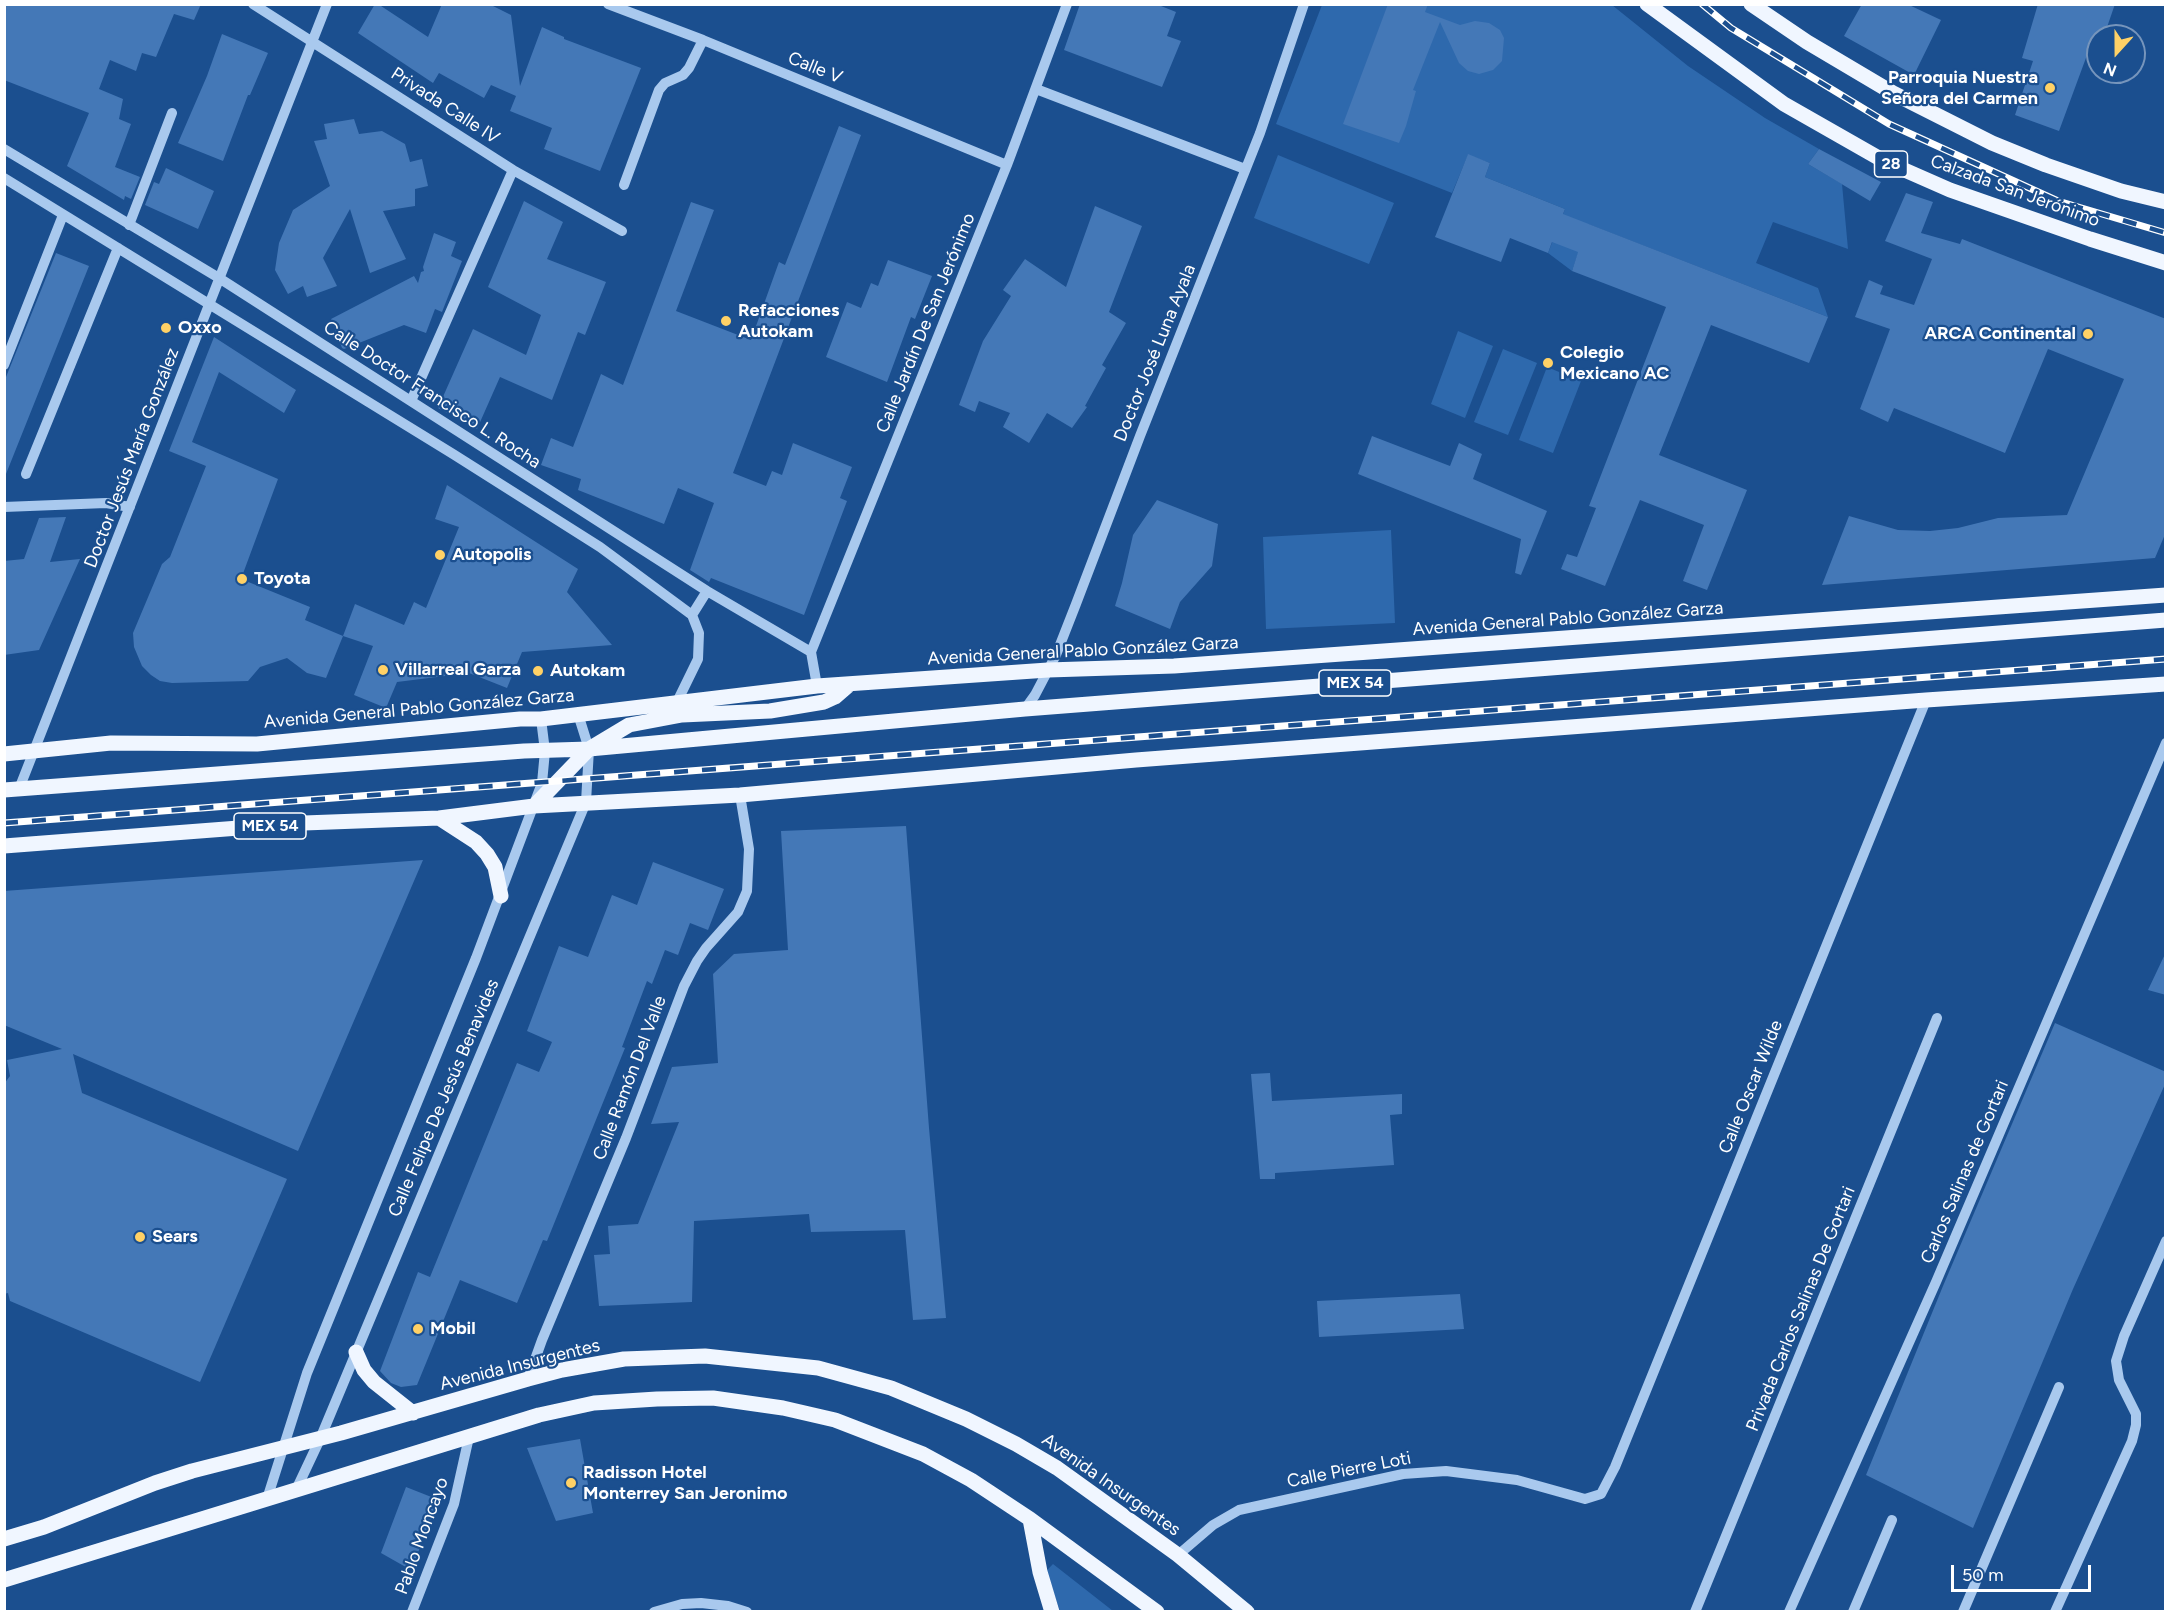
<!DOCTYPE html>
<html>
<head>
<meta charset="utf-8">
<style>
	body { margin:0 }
	#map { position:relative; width:2170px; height:1616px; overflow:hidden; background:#1b4f8f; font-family:Figtree,sans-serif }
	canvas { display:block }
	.frame { position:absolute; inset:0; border:6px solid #fff; pointer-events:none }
	.north { position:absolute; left:2086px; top:24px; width:60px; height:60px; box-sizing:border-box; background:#1b4f8f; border:2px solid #7695bc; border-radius:50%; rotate:201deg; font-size:16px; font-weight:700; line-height:24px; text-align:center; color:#fff }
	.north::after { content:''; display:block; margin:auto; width:21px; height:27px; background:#ffd166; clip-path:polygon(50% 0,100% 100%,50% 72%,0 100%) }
	.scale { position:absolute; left:1951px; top:1565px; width:140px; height:27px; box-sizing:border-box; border:3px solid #fff; border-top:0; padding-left:8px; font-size:18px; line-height:21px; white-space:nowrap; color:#fff; -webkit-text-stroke:4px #1b4f8f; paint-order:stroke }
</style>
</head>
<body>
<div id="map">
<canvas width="2170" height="1616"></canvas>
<div class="frame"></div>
<div class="north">N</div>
<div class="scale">50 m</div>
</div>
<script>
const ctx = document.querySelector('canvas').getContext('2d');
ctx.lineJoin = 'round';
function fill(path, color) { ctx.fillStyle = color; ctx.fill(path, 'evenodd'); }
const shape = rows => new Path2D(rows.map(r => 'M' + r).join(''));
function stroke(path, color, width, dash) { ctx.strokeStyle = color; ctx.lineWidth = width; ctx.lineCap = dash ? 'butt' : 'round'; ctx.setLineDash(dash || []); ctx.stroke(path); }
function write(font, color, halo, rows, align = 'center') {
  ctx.font = font + ' Figtree,sans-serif'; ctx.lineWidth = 4.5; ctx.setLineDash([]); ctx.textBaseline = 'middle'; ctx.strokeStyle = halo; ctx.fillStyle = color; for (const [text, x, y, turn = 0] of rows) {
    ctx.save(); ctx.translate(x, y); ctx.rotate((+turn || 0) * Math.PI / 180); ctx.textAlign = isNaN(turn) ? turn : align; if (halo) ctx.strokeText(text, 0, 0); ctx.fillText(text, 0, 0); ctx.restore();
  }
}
const green = shape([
	[1322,5,1612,5,1688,66,1765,118,1819,149,1808,164,1842,184,1848,249,1773,222,1756,263,1818,288,1828,317,1588,224,1572,271,1548,253,1565,209,1485,177,1490,163,1468,155,1452,193,1276,124],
	[1278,155,1394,203,1369,264,1254,218],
	[1458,331,1493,346,1465,418,1431,404],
	[1503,349,1537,363,1508,435,1474,422],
	[1547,367,1581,381,1553,453,1519,440],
	[1391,530,1395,623,1266,629,1263,537],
	[1053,1564,1113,1611,1060,1611,1046,1571]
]);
const building = shape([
	[4,4,201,4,194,20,174,14,156,57,142,53,136,71,110,60,99,89,123,99,119,119,131,124,115,167,140,177,131,199,125,196,124,200,67,166,89,113,4,80],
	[375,4,378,4,428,37,442,4,489,4,511,15,520,86,542,27,564,37,564,39,641,68,600,171,544,149,552,128,510,111,516,96,491,85,484,98,439,73,433,83,358,33],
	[1080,4,1156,4,1176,12,1167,36,1181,41,1162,87,1064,50],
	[1388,4,1428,4,1425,12,1460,25,1475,21,1489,23,1500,30,1504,38,1502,61,1493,70,1479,74,1468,71,1459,63,1440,22,1413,90,1416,91,1406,126,1399,143,1343,124],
	[1862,4,1907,4,1941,20,1914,75,1844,36],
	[2038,4,2115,4,2104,36,2098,36,2098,50,2090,47,2059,131,2015,115,2033,61,2022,58],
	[222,34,268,53,250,95,248,95,223,161,178,143,207,76],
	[354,119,359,134,382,131,405,144,410,162,422,159,428,186,415,189,415,206,383,211,406,259,370,273,350,209,323,258,337,286,307,297,303,286,288,294,275,270,279,243,293,210,330,186,314,141,327,139,324,124],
	[839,126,861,135,733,473,766,486,772,471,782,475,793,443,852,467,840,498,847,501,804,615,711,578,709,582,690,570,714,503,678,488,664,524,578,490,581,479,541,465,551,438,573,447,601,374,623,385,691,202,714,210,676,311,751,340,779,262,785,265],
	[1819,149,1881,182,1870,201,1808,164],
	[1468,154,1490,163,1485,177,1565,209,1563,214,1828,317,1809,363,1711,325,1659,455,1747,490,1707,590,1683,581,1704,525,1640,500,1605,586,1561,569,1567,554,1577,557,1596,508,1589,506,1666,307,1572,271,1578,252,1552,242,1548,253,1510,238,1501,262,1435,237],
	[166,168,214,191,198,229,145,205,154,182,159,184],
	[1906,193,1933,202,1921,233,1960,244,1962,239,2166,319,2166,532,2155,558,1822,585,1849,516,1898,530,1930,531,1958,528,1998,518,2067,515,2124,379,2048,349,2005,453,1894,408,1888,422,1860,409,1890,329,1855,317,1869,280,1883,286,1880,294,1914,305,1932,259,1885,241],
	[524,201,563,222,547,259,606,282,585,335,578,332,552,400,500,377,477,429,438,408,473,329,526,355,541,315,488,287],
	[1095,206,1142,226,1109,312,1126,323,1102,365,1106,368,1085,406,1087,407,1072,428,1047,413,1029,443,1003,427,1010,413,979,401,975,412,959,405,983,341,1011,296,1003,290,1025,259,1066,287],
	[434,233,456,242,451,256,462,261,442,312,435,309,426,333,404,325,344,349,342,348,331,319,414,276,418,283,421,272,424,271,423,267],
	[56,253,89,266,4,479,4,382],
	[888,260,932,276,915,319,911,317,887,382,826,357,847,302,861,308,871,283,878,286],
	[214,337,296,390,284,413,219,372,192,442,278,479,241,579,310,607,305,620,343,636,326,678,307,673,287,658,260,667,248,681,172,683,160,681,151,675,142,666,134,647,133,633,162,564,170,557,206,466,169,451],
	[1372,436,1450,466,1459,443,1482,454,1473,479,1547,511,1521,575,1515,573,1521,539,1358,474],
	[447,485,578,569,567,592,612,645,522,652,507,688,469,673,397,682,386,708,354,695,373,646,343,636,355,604,404,625,414,602,426,608,459,527,435,519],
	[1157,500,1218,524,1212,566,1180,602,1170,629,1115,606,1122,583,1133,535],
	[66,517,50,562,80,559,39,650,4,655,4,561,24,559,39,518],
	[906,826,929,1128,946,1318,913,1320,905,1230,811,1232,809,1214,694,1221,692,1302,599,1306,594,1255,610,1254,608,1226,638,1224,679,1122,651,1124,672,1067,718,1063,713,974,734,954,788,950,781,831],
	[423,860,298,1151,73,1054,82,1093,287,1179,200,1382,10,1301,8,1293,4,1294,4,1084,10,1076,7,1060,62,1049,4,1025,4,891],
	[653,862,724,889,708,930,690,923,678,955,665,950,652,984,647,981,622,1047,625,1048,547,1241,543,1240,517,1303,460,1280,417,1385,401,1387,391,1383,380,1371,418,1272,430,1277,517,1063,539,1072,552,1042,527,1031,559,946,588,957,612,895,637,905],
	[2166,952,2166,995,2148,990],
	[2055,1023,2166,1072,2166,1082,2073,1289,1973,1528,1866,1475,1943,1286],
	[1270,1073,1272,1101,1402,1094,1402,1114,1390,1115,1394,1165,1275,1173,1275,1179,1260,1179,1251,1074],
	[1460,1294,1464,1329,1319,1337,1317,1301],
	[580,1439,593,1513,556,1521,527,1448],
	[406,1487,439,1500,411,1570,381,1553]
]);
const minor = shape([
	[253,4,513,170,622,231],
	[608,4,703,40,1007,165],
	[1036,89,1245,169],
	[4,149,219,278,707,591,811,652,817,686],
	[4,178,453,454,600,547,692,615,699,633,698,659,677,702],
	[624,185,659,90,665,83,683,75,689,68,703,40],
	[129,225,172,113],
	[4,365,63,215],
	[411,401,513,170],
	[26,474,118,248],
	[4,507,106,503,130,507],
	[692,615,707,591],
	[811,652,1007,165,1067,4],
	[1025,709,1035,695,1056,655,1076,604,1140,436,1260,133,1304,4],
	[19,789,327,4],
	[528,1379,542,1340,626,1138,684,986,697,961,706,948,738,912,747,891,749,849,740,795],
	[296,1490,320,1439,586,802,589,749,578,714],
	[267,1499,307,1373,476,958,542,783,545,751,541,719],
	[1178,1555,1213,1525,1239,1510,1403,1474,1446,1471,1517,1480,1585,1499,1601,1494,1615,1467,1926,700],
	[412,1612,454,1504,469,1437],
	[654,1612,682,1604,701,1603,728,1606,747,1612],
	[1695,1612,1937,1018],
	[1789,1612,1936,1282,2166,743],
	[1853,1612,1892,1520],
	[1963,1612,2059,1387],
	[2055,1612,2132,1441,2136,1425,2136,1414,2119,1380,2116,1361,2124,1336,2166,1241]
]);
const major = shape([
	[1647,4,1784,104,1884,161,1950,190,2090,239,2166,263],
	[1751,4,1807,42,1893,93,1992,143,2046,165,2121,191,2166,202],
	[4,754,111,743,257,744,520,719,541,719,817,686,1048,670,1174,666,2166,595],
	[4,790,524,751,589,749,1025,709,2166,620],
	[534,806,589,749,629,725,682,715,770,711,824,702,835,697,850,684],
	[439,818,476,842,487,854,495,867,501,896],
	[4,846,304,823,439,818,534,806,740,795,1136,760,1926,700,2166,684],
	[356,1352,364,1370,374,1382,413,1413],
	[1030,1519,1040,1572,1052,1612],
	[4,1539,44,1527,155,1483,192,1471,341,1433,528,1379,562,1370,624,1359,705,1356,818,1368,891,1388,966,1419,1016,1444,1057,1468,1178,1555,1247,1612],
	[4,1580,539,1415,594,1403,657,1399,713,1398,783,1408,835,1420,923,1454,971,1480,1030,1519,1157,1612]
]);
const rail = shape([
	[1702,4,1731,28,1889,124,2058,201,2166,233],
	[4,823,2166,659]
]);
const markers = [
	[2050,88,6,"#ffd166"],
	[726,321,6,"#ffd166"],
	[166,328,6,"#ffd166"],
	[2088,334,6,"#ffd166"],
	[1548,363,6,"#ffd166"],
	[440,555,6,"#ffd166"],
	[242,579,6,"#ffd166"],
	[383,670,6,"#ffd166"],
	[538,671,6,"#ffd166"],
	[140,1237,6,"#ffd166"],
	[418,1329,6,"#ffd166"],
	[571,1483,6,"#ffd166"]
];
const shields = [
	[1891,164,33],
	[1355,683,72],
	[270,826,72]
];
const shieldNames = [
	["28",1891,164],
	["MEX 54",1355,683],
	["MEX 54",270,826]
];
const streetNames = [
	["Calle V",815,68,22],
	["Privada Calle IV",445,106,33],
	["Calzada San Jerónimo",2015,191,20],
	["Calle Jardín De San Jerónimo",926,323,-68],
	["Doctor José Luna Ayala",1155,353,-68],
	["Calle Doctor Francisco L. Rocha",432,395,33],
	["Doctor Jesús María González",132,458,-69],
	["Avenida General Pablo González Garza",1568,619,-4],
	["Avenida General Pablo González Garza",1083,651,-3],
	["Avenida General Pablo González Garza",419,709,-5],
	["Calle Ramón Del Valle",630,1078,-69],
	["Calle Oscar Wilde",1751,1087,-68],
	["Calle Felipe De Jesús Benavides",444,1098,-67],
	["Carlos Salinas de Gortari",1965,1172,-67],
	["Privada Carlos Salinas De Gortari",1801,1309,-68],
	["Avenida Insurgentes",520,1365,-14],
	["Calle Pierre Loti",1349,1470,-11],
	["Avenida Insurgentes",1111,1485,35],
	["Pablo Moncayo",422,1536,-70]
];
const poiNames = [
	["Parroquia Nuestra",2038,78,"right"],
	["Señora del Carmen",2038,99,"right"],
	["Refacciones",738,311],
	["Autokam",738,332],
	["Oxxo",178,328],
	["ARCA Continental",2076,334,"right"],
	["Colegio",1560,353],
	["Mexicano AC",1560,374],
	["Autopolis",452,555],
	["Toyota",254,579],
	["Villarreal Garza",395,670],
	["Autokam",550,671],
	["Sears",152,1237],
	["Mobil",430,1329],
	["Radisson Hotel",583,1473],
	["Monterrey San Jeronimo",583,1494]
];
fill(green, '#2e69ad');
fill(building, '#4478b7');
stroke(minor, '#a9c9ee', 10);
stroke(major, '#f0f6ff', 15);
stroke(rail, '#fff', 7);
stroke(rail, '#1b4f8f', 4.5, [14]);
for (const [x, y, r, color] of markers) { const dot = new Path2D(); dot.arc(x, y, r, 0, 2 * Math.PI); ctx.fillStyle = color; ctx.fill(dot); stroke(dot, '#1b4f8f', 2); }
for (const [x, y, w] of shields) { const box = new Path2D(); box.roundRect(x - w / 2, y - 13, w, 26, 4.5); ctx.fillStyle = '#1b4f8f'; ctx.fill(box); stroke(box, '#fff', 1.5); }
write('bold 16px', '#fff', null, shieldNames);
write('18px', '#fff', '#1b4f8f', streetNames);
write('bold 18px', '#fff', '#1b4f8f', poiNames, 'left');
</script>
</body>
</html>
